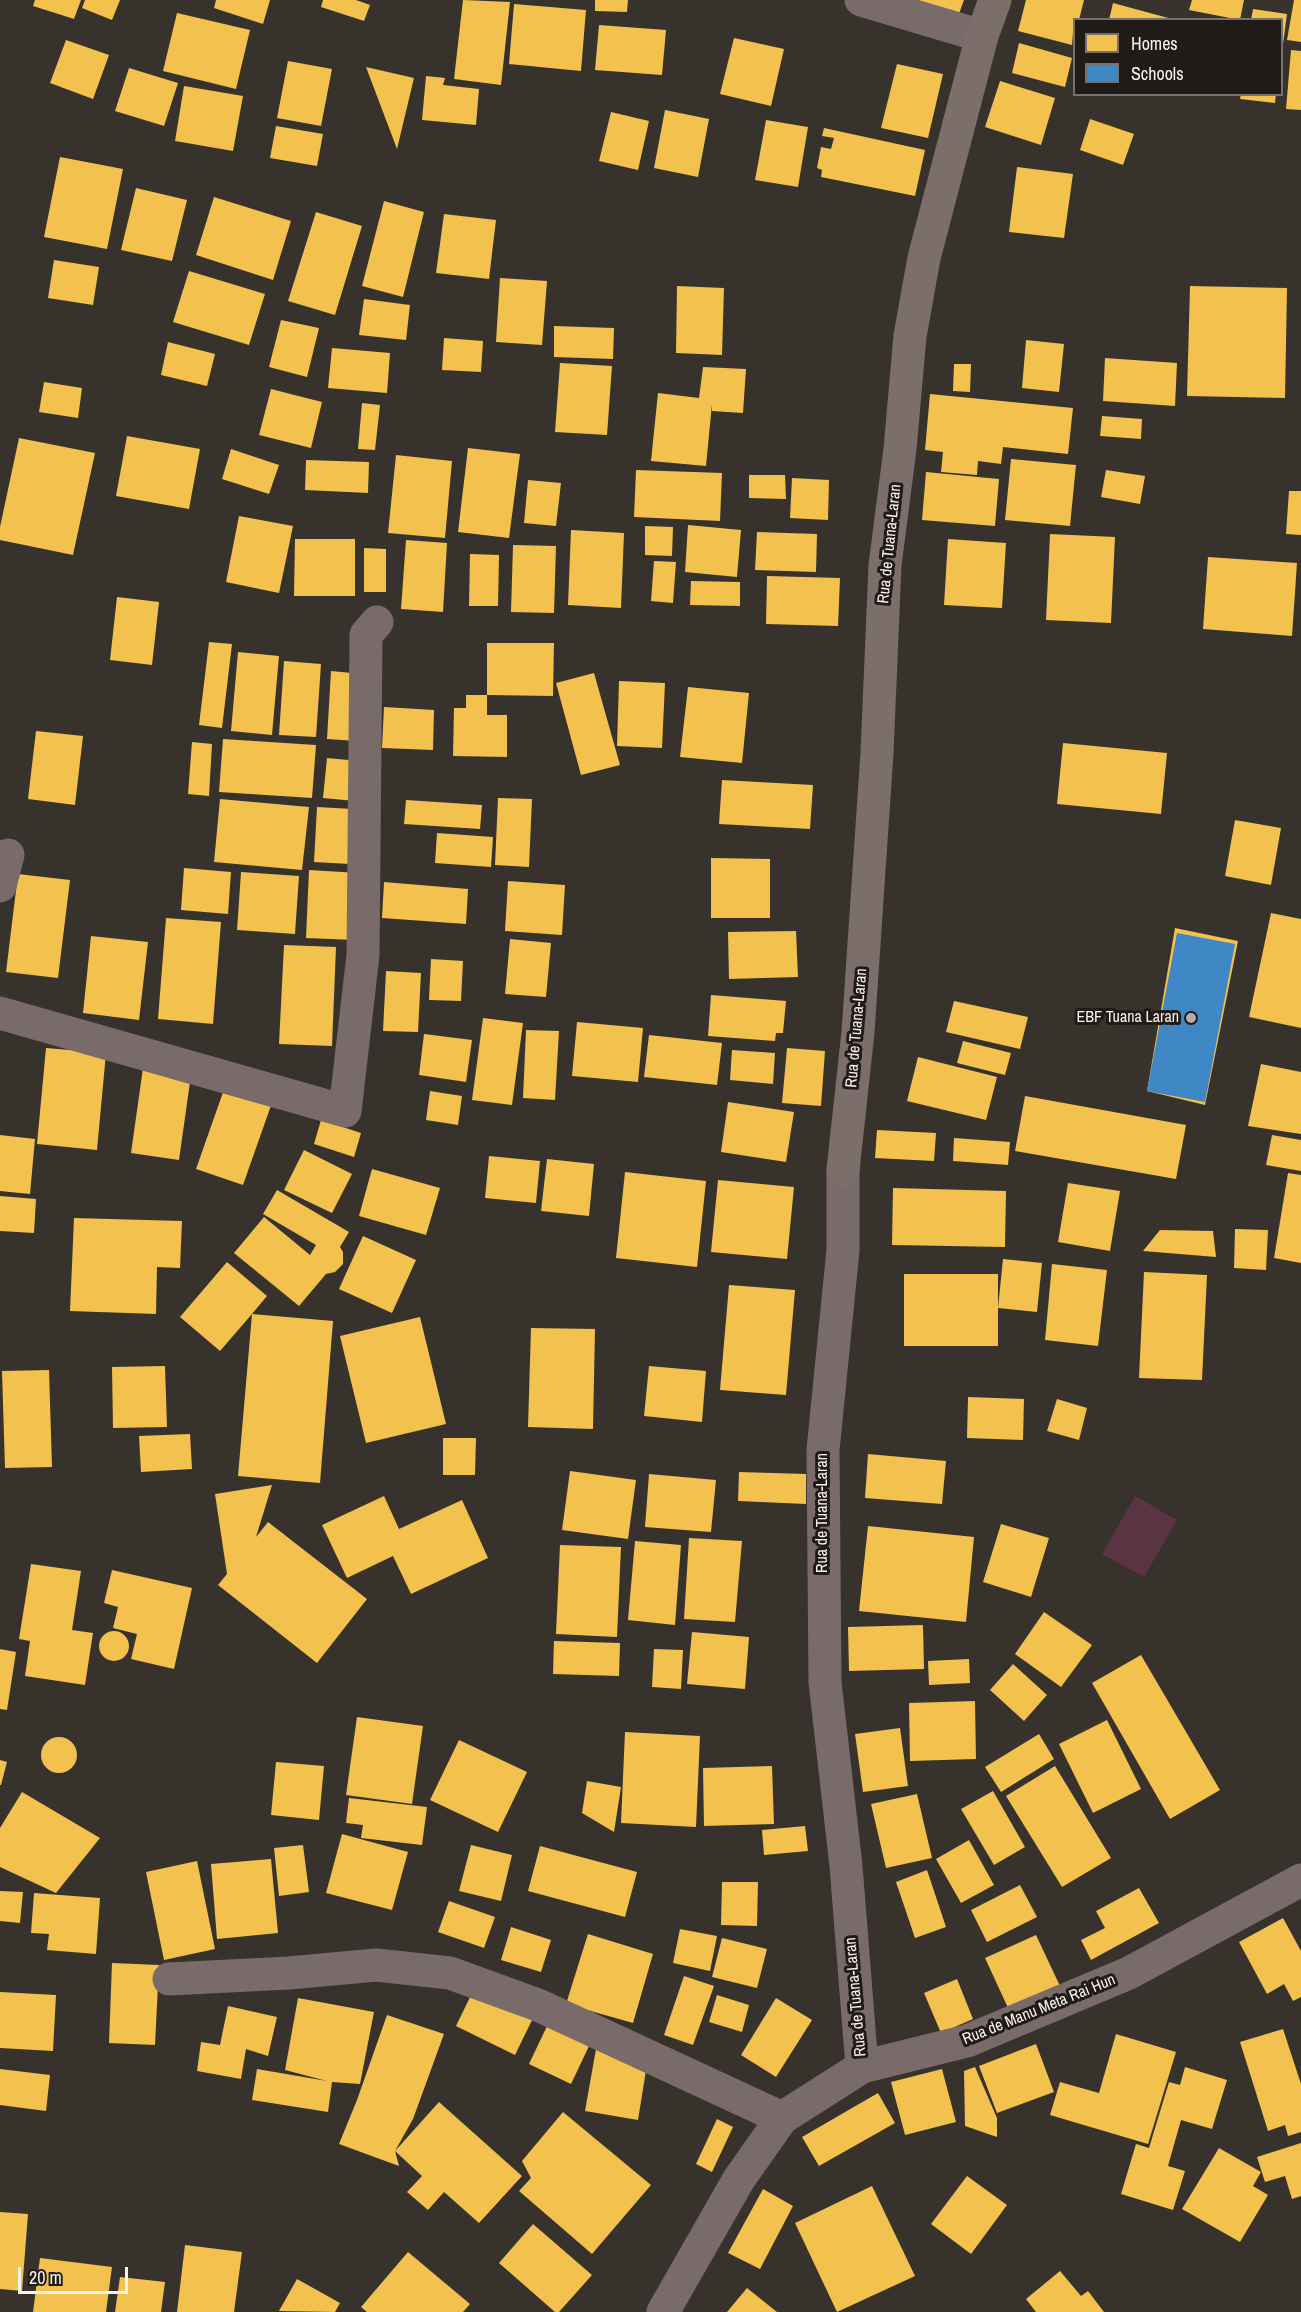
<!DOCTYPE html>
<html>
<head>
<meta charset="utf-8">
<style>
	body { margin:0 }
	#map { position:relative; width:1301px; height:2312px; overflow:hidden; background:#38322d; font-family:"Archivo Narrow",sans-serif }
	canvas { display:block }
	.legend { position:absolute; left:1073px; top:18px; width:210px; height:78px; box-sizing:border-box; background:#201b16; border:2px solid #77716b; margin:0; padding:8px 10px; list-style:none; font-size:18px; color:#f9f1eb }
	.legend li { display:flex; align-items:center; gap:12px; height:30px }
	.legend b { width:30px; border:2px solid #77716b }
	.scale { position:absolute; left:18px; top:2267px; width:110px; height:27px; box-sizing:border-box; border:3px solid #f9f1eb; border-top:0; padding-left:8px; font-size:18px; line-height:21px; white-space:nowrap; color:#f9f1eb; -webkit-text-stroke:4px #201b16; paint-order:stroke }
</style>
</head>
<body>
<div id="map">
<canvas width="1301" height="2312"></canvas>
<ul class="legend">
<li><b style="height:16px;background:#f2c14e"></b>Homes</li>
<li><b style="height:16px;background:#3f88c5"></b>Schools</li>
</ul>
<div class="scale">20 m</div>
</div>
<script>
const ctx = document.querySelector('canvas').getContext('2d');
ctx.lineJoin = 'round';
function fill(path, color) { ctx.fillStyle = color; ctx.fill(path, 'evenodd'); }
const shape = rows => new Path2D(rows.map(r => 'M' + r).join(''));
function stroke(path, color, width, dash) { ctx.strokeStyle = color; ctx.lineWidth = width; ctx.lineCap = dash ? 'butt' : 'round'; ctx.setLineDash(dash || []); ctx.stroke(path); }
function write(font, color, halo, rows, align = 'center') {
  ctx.font = font + ' "Archivo Narrow",sans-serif'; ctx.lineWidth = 6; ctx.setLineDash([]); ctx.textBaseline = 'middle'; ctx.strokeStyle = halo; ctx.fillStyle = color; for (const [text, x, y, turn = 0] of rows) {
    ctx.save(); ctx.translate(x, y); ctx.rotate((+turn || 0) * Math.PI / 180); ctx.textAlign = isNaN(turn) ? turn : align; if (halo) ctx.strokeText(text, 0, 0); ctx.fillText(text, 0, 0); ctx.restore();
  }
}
const green = shape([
	[1135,1496,1177,1520,1144,1577,1102,1554]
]);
const homes = shape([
	[35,0,81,0,74,19,33,6],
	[85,0,120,0,112,20,82,8],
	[216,0,270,0,263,24,214,8],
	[323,0,356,0,370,5,364,21,321,7],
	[463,0,510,2,501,85,454,79],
	[595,0,628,0,627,12,595,11],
	[906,0,964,0,957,19],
	[1026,0,1084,0,1079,20,1074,20,1072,45,1018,31],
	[1192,0,1244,0,1240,20,1189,10],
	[1294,0,1301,0,1301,42,1287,40],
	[1113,3,1172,19,1172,20,1109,20],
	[514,4,586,10,581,71,509,64],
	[1253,9,1287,14,1283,44,1282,20,1251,20],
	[177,13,250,30,236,89,163,71],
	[599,25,666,30,662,75,595,70],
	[734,38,784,49,771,106,720,94],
	[66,40,109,55,93,99,50,83],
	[1019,43,1072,58,1065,87,1012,73],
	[1291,50,1301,51,1301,110,1286,109],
	[288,61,332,69,321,126,277,118],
	[897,64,943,74,928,138,881,128],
	[366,67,414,78,397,149],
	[129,68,178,83,164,126,115,111],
	[426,76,445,78,443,85,479,89,476,125,422,120],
	[1000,81,1055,98,1041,145,985,127],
	[184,86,243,96,233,151,175,141],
	[1241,94,1276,94,1275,103,1240,99],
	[665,110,709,119,698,177,654,168],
	[611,112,649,121,638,170,599,161],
	[1090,119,1134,134,1123,165,1080,150],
	[766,120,808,127,798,187,755,180],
	[276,126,323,134,317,166,270,158],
	[824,128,925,150,915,196,821,177,822,170,817,168,821,147,831,149,834,138,822,136],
	[60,157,123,169,107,249,44,237],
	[1017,167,1073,174,1064,238,1009,232],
	[136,188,187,200,172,261,121,250],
	[214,197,291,221,273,280,196,255],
	[384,201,424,212,403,297,362,286],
	[316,212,362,226,335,315,288,301],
	[444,214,496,220,489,279,436,273],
	[54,260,99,267,93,305,48,298],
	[189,271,265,294,249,345,173,322],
	[500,278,547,281,542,345,496,342],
	[677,286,724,288,722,355,676,353],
	[1190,286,1287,288,1285,398,1187,396],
	[364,299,410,305,406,340,359,335],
	[281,320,319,328,307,377,269,367],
	[554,326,614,328,613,359,554,357],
	[444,338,483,341,481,372,442,370],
	[1026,340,1064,344,1059,392,1022,388],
	[168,342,215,354,207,386,161,375],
	[332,348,390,353,387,393,328,388],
	[1105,358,1177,363,1175,406,1103,401],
	[560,363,612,366,607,435,555,432],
	[954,364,971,364,970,392,953,391],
	[703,367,746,369,743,413,712,411,712,404,706,466,651,461,658,393,699,398],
	[44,382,82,388,78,418,39,412],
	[271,389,322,402,311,448,259,435],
	[930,394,1073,408,1068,454,1003,447,1001,464,978,461,977,475,941,472,943,452,925,450],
	[362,403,380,405,375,450,358,449],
	[1102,416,1142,419,1141,439,1100,436],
	[127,436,200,449,189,509,116,496],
	[19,438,95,453,73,555,0,540,0,527],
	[468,448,520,454,509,538,458,532],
	[231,449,279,465,269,494,222,479],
	[396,455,452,461,445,538,388,533],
	[1011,459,1076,465,1070,526,1005,520],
	[306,460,369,462,368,493,305,490],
	[636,470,722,473,720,521,634,517],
	[1106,470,1145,476,1140,504,1101,497],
	[926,472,999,479,995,526,922,520],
	[749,475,785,475,786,499,749,498],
	[792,478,829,480,828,520,790,518],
	[528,480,561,483,556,526,524,523],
	[1289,491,1301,491,1301,535,1286,534],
	[239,516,293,526,279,593,226,582],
	[688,525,741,530,737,577,685,572],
	[645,526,673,527,672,556,645,555],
	[571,530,624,533,621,608,568,605],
	[757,532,817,534,816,572,755,570],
	[1050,534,1115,537,1111,623,1046,620],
	[295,539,355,539,355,596,294,596],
	[948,539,1006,543,1002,608,944,605],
	[406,540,447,543,443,612,401,609],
	[513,545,556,546,554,613,511,612],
	[364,548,386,549,386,592,364,592],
	[470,554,499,555,498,606,469,606],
	[1208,557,1297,563,1292,636,1203,629],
	[654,561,676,562,673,603,651,601],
	[767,576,840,578,838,626,766,624],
	[691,581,740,582,740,606,690,605],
	[117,597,159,602,152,665,110,660],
	[209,642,232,644,222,728,199,725],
	[487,643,554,643,553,696,487,695,487,715,507,715,507,757,453,756,454,708,466,708,466,695,487,695],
	[238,652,279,656,272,735,231,731],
	[284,661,321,664,316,737,279,735],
	[331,671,362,674,357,741,327,739],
	[594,673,620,765,581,775,556,683],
	[619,681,665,683,662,748,617,746],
	[688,687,749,693,742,763,680,757],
	[384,707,434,710,433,750,382,748],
	[36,731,83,736,75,805,28,799],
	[223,739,316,745,312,798,219,792],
	[192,742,212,744,209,796,188,794],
	[1063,743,1167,753,1161,814,1057,804],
	[327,758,359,761,355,801,323,798],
	[722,780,813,785,810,829,719,824],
	[498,798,532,799,529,867,495,865],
	[220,799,309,807,302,870,214,862],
	[406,800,482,805,480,829,404,824],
	[317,807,353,809,350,864,314,862],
	[1235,820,1281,828,1271,885,1225,876],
	[437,833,493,837,491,867,435,863],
	[711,858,770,859,770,918,711,918],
	[184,868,231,872,228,914,181,910],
	[309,870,359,873,355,940,306,938],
	[241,872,299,876,295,934,237,930],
	[18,874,70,880,58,978,6,972],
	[508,881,565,885,562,935,505,931],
	[384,882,468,889,466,924,382,918],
	[1271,913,1301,919,1301,1028,1249,1017],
	[166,918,221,922,213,1024,158,1019],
	[1175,928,1238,941,1205,1105,1147,1091],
	[796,931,798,977,729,979,728,932],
	[91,936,148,942,139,1020,83,1013],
	[510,939,551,943,546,997,505,994],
	[284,945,336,947,332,1046,279,1044],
	[431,959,463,961,461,1001,429,1000],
	[386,971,421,973,418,1032,383,1031],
	[711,995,786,1001,783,1033,776,1033,775,1041,708,1036],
	[954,1001,1028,1017,1020,1049,946,1032],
	[483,1018,523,1023,512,1105,472,1100],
	[577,1022,643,1028,638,1082,572,1076],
	[526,1030,559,1031,555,1100,523,1098],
	[424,1034,472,1040,466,1082,419,1075],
	[649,1035,722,1043,717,1085,644,1077],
	[963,1041,1011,1053,1005,1075,957,1063],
	[46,1048,106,1053,97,1150,37,1144],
	[787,1048,825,1051,821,1106,782,1103],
	[732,1050,775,1053,773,1084,730,1080],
	[918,1057,997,1077,986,1120,907,1101],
	[144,1061,192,1068,179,1160,131,1153],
	[1261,1064,1301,1072,1301,1134,1248,1126],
	[227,1081,274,1097,243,1185,196,1169],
	[430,1091,462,1096,458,1125,426,1120],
	[1025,1096,1186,1125,1176,1179,1015,1151],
	[728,1102,794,1112,786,1162,721,1152],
	[321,1120,361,1133,354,1157,314,1144],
	[877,1130,936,1133,934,1161,875,1158],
	[0,1135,35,1139,30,1194,0,1191],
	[1272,1135,1301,1140,1301,1171,1266,1165],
	[954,1138,1010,1142,1008,1165,953,1161],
	[304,1150,352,1174,332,1213,284,1190],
	[489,1156,540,1161,536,1203,485,1198],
	[547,1159,594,1164,589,1216,541,1211],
	[372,1169,440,1188,426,1235,359,1216],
	[625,1172,706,1181,697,1267,616,1258],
	[1288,1173,1301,1175,1301,1263,1274,1258],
	[718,1180,794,1187,787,1259,711,1252],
	[1068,1183,1120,1191,1110,1251,1058,1242],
	[893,1188,1006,1191,1005,1247,892,1245],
	[277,1190,349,1232,340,1247,343,1252,343,1264,335,1272,326,1274,299,1306,234,1253,264,1217,310,1255,316,1245,263,1214],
	[0,1196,36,1199,34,1233,0,1231],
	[74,1218,182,1221,180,1268,157,1267,156,1314,70,1311],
	[1235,1229,1268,1230,1266,1270,1234,1268],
	[1160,1230,1213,1231,1216,1257,1143,1251],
	[363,1236,416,1260,392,1313,339,1289],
	[1003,1259,1042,1263,1037,1312,998,1308],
	[227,1262,267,1296,252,1314,333,1321,320,1483,238,1476,252,1314,220,1351,180,1317],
	[1052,1264,1107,1270,1098,1346,1045,1340],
	[1144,1272,1207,1275,1202,1380,1139,1378],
	[904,1274,998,1274,998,1346,904,1346],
	[729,1285,795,1290,786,1395,720,1390],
	[420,1317,446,1424,366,1443,340,1336],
	[531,1328,595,1329,593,1429,528,1427],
	[165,1366,167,1427,113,1428,112,1367],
	[649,1366,706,1371,702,1422,644,1416],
	[49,1370,52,1467,5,1468,2,1371],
	[968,1397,1024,1399,1023,1440,967,1438],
	[1057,1399,1087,1408,1079,1440,1047,1431],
	[190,1434,192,1469,141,1472,139,1436],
	[443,1438,476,1438,475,1475,443,1475],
	[868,1454,946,1461,942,1504,865,1498],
	[570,1471,636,1480,628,1539,562,1530],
	[739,1472,806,1474,806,1504,738,1501],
	[649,1474,716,1480,711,1532,645,1527],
	[272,1485,256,1537,268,1522,367,1599,317,1663,218,1585,227,1574,215,1494],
	[384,1496,399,1529,462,1500,488,1558,411,1594,393,1556,347,1578,322,1525],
	[1001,1524,1049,1538,1031,1597,983,1582],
	[868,1526,974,1537,966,1622,859,1611],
	[689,1538,742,1541,735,1622,684,1619],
	[635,1541,681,1545,675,1625,628,1620],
	[560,1545,621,1547,617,1637,556,1634],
	[31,1564,81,1571,72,1630,93,1633,85,1685,25,1676,30,1641,19,1639],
	[112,1570,192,1588,174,1669,131,1659,137,1634,113,1628,118,1607,104,1603],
	[1044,1612,1092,1645,1061,1687,1015,1654],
	[923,1625,924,1669,849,1671,848,1627],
	'99 1646a15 15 0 1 1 30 0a15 15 0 1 1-30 0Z',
	[692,1632,749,1637,745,1689,687,1684],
	[554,1641,620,1643,619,1676,553,1674],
	[0,1649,16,1652,7,1710,0,1709],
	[654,1649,683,1650,681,1689,652,1687],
	[1141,1655,1220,1790,1170,1819,1092,1683],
	[969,1659,970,1683,929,1685,928,1661],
	[1013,1664,1047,1695,1024,1721,990,1690],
	[975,1701,976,1759,910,1761,909,1703],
	[357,1717,423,1726,412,1804,346,1795],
	[1107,1720,1141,1789,1093,1813,1059,1744],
	[900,1728,908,1786,863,1792,855,1734],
	[625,1732,700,1736,696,1827,621,1823],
	[1039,1734,1054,1759,1001,1792,985,1767],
	'41 1755a18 18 0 1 1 36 0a18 18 0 1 1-36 0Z',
	[459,1740,527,1772,498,1832,430,1800],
	[0,1760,7,1762,1,1785,0,1785],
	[276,1762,324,1766,319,1820,271,1815],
	[772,1766,774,1824,704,1826,703,1768],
	[1055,1766,1111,1858,1062,1887,1006,1796],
	[587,1781,621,1787,614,1832,582,1813],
	[993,1791,1025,1847,994,1865,961,1809],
	[22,1792,100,1838,56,1893,0,1867,0,1828],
	[917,1794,932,1858,886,1868,871,1804],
	[349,1798,427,1807,422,1845,361,1838,363,1825,346,1823],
	[805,1826,808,1851,764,1855,762,1830],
	[342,1834,408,1852,392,1910,326,1893],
	[969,1840,994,1885,961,1903,936,1859],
	[303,1845,309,1892,279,1896,274,1848],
	[471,1845,512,1855,501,1901,459,1891],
	[540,1846,637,1872,625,1917,528,1891],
	[271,1859,278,1933,217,1939,211,1864],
	[197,1861,215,1949,164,1960,146,1872],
	[927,1870,946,1927,915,1938,896,1882],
	[722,1882,758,1882,757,1926,721,1925],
	[1020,1885,1037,1917,987,1942,971,1910],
	[1139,1888,1159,1923,1091,1960,1081,1940,1105,1928,1096,1911],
	[0,1891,23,1892,20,1923,0,1921],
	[34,1893,100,1898,96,1954,47,1950,49,1934,31,1933],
	[449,1901,495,1917,484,1948,438,1932],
	[1283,1918,1301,1951,1301,1997,1293,2001,1284,1984,1267,1994,1239,1942],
	[511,1927,551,1940,541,1972,501,1960],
	[680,1929,717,1936,710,1971,673,1963],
	[588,1934,653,1954,633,2023,566,2004],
	[1036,1935,1060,1986,1009,2010,985,1958],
	[722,1938,767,1949,757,1988,712,1977],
	[112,1963,159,1965,155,2045,109,2043],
	[684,1976,714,1986,693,2045,664,2035],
	[957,1979,973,2019,941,2033,924,1993],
	[474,1989,533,2018,515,2055,456,2026],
	[0,1992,56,1995,53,2051,0,2048],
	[717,1995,749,2005,742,2032,709,2022],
	[298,1998,374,2012,360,2084,332,2082,328,2112,252,2100,257,2069,327,2081,285,2070],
	[776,1998,812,2020,776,2077,741,2055],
	[228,2006,277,2017,268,2056,246,2049,241,2079,197,2071,201,2042,220,2045],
	[387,2015,444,2034,413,2119,395,2151,399,2166,339,2144,357,2100],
	[548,2024,590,2044,571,2084,529,2064],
	[1283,2029,1301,2084,1301,2132,1288,2136,1285,2125,1268,2131,1240,2042],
	[1116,2034,1176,2052,1148,2144,1050,2115,1060,2082,1099,2093],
	[1036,2044,1054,2092,997,2113,979,2066],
	[596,2049,648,2058,638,2120,585,2111],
	[975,2067,997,2118,997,2137,965,2126,964,2071],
	[1185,2067,1227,2080,1212,2129,1181,2120,1168,2166,1185,2171,1173,2210,1121,2194,1136,2144,1149,2148,1169,2082,1180,2085],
	[0,2069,50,2075,46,2111,0,2105],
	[942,2069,956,2122,905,2135,891,2082],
	[878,2093,895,2123,819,2166,802,2137],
	[439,2102,522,2176,479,2223,444,2192,428,2210,407,2192,422,2176,395,2151],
	[563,2112,651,2185,592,2254,519,2191,531,2178,522,2161],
	[717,2119,733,2127,712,2172,696,2164],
	[1301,2143,1301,2196,1292,2199,1285,2176,1265,2182,1257,2157],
	[1219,2148,1261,2172,1253,2186,1268,2195,1240,2242,1182,2209],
	[967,2176,1007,2205,971,2254,931,2224],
	[872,2186,915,2276,837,2312,795,2223],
	[763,2189,793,2206,760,2269,728,2253],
	[0,2212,28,2214,22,2291,0,2289],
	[533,2224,592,2275,559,2312,555,2312,499,2263],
	[185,2245,242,2252,234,2312,177,2312],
	[408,2252,470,2304,463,2312,367,2312,361,2307],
	[40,2258,112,2267,106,2312,33,2312],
	[1060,2271,1081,2296,1088,2291,1104,2312,1036,2312,1026,2299],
	[120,2277,165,2282,161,2312,115,2312],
	[297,2279,340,2303,335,2312,279,2311],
	[747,2288,777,2312,727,2312]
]);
const schools = shape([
	[1177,933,1235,944,1205,1102,1147,1091]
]);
const street = shape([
	[861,0,982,36],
	[0,886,8,855],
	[0,1013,345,1111,363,955,366,635,377,622],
	[843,1170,843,1250,823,1450,825,1682,846,1866,862,2067],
	[169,1979,289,1973,376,1965,450,1973,538,2005,782,2118],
	[663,2312,739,2179,782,2118,862,2067,967,2041,1129,1973,1301,1880]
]);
const secondary = shape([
	[843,1170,858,1032,877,753,885,565,900,449,910,336,924,258,982,36,995,0]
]);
const markers = [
	[1191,1018,6,"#b5aea8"]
];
const streetNames = [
	["Rua de Tuana-Laran",890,544,-84],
	["Rua de Tuana-Laran",857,1028,-85],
	["Rua de Tuana-Laran",823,1513,-90],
	["Rua de Tuana-Laran",856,1997,-95],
	["Rua de Manu Meta Rai Hun",1039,2010,-22]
];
const poiNames = [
	["EBF Tuana Laran",1179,1018]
];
fill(green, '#5a3443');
fill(homes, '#f2c14e');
fill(schools, '#3f88c5');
stroke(street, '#796b69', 33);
stroke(secondary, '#7c6e6a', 33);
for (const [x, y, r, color] of markers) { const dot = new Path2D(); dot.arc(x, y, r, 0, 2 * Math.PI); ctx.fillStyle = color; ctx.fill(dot); stroke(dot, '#201b16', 2); }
write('16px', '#f9f1eb', '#201b16', streetNames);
write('16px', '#f9f1eb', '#201b16', poiNames, 'right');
</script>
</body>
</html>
